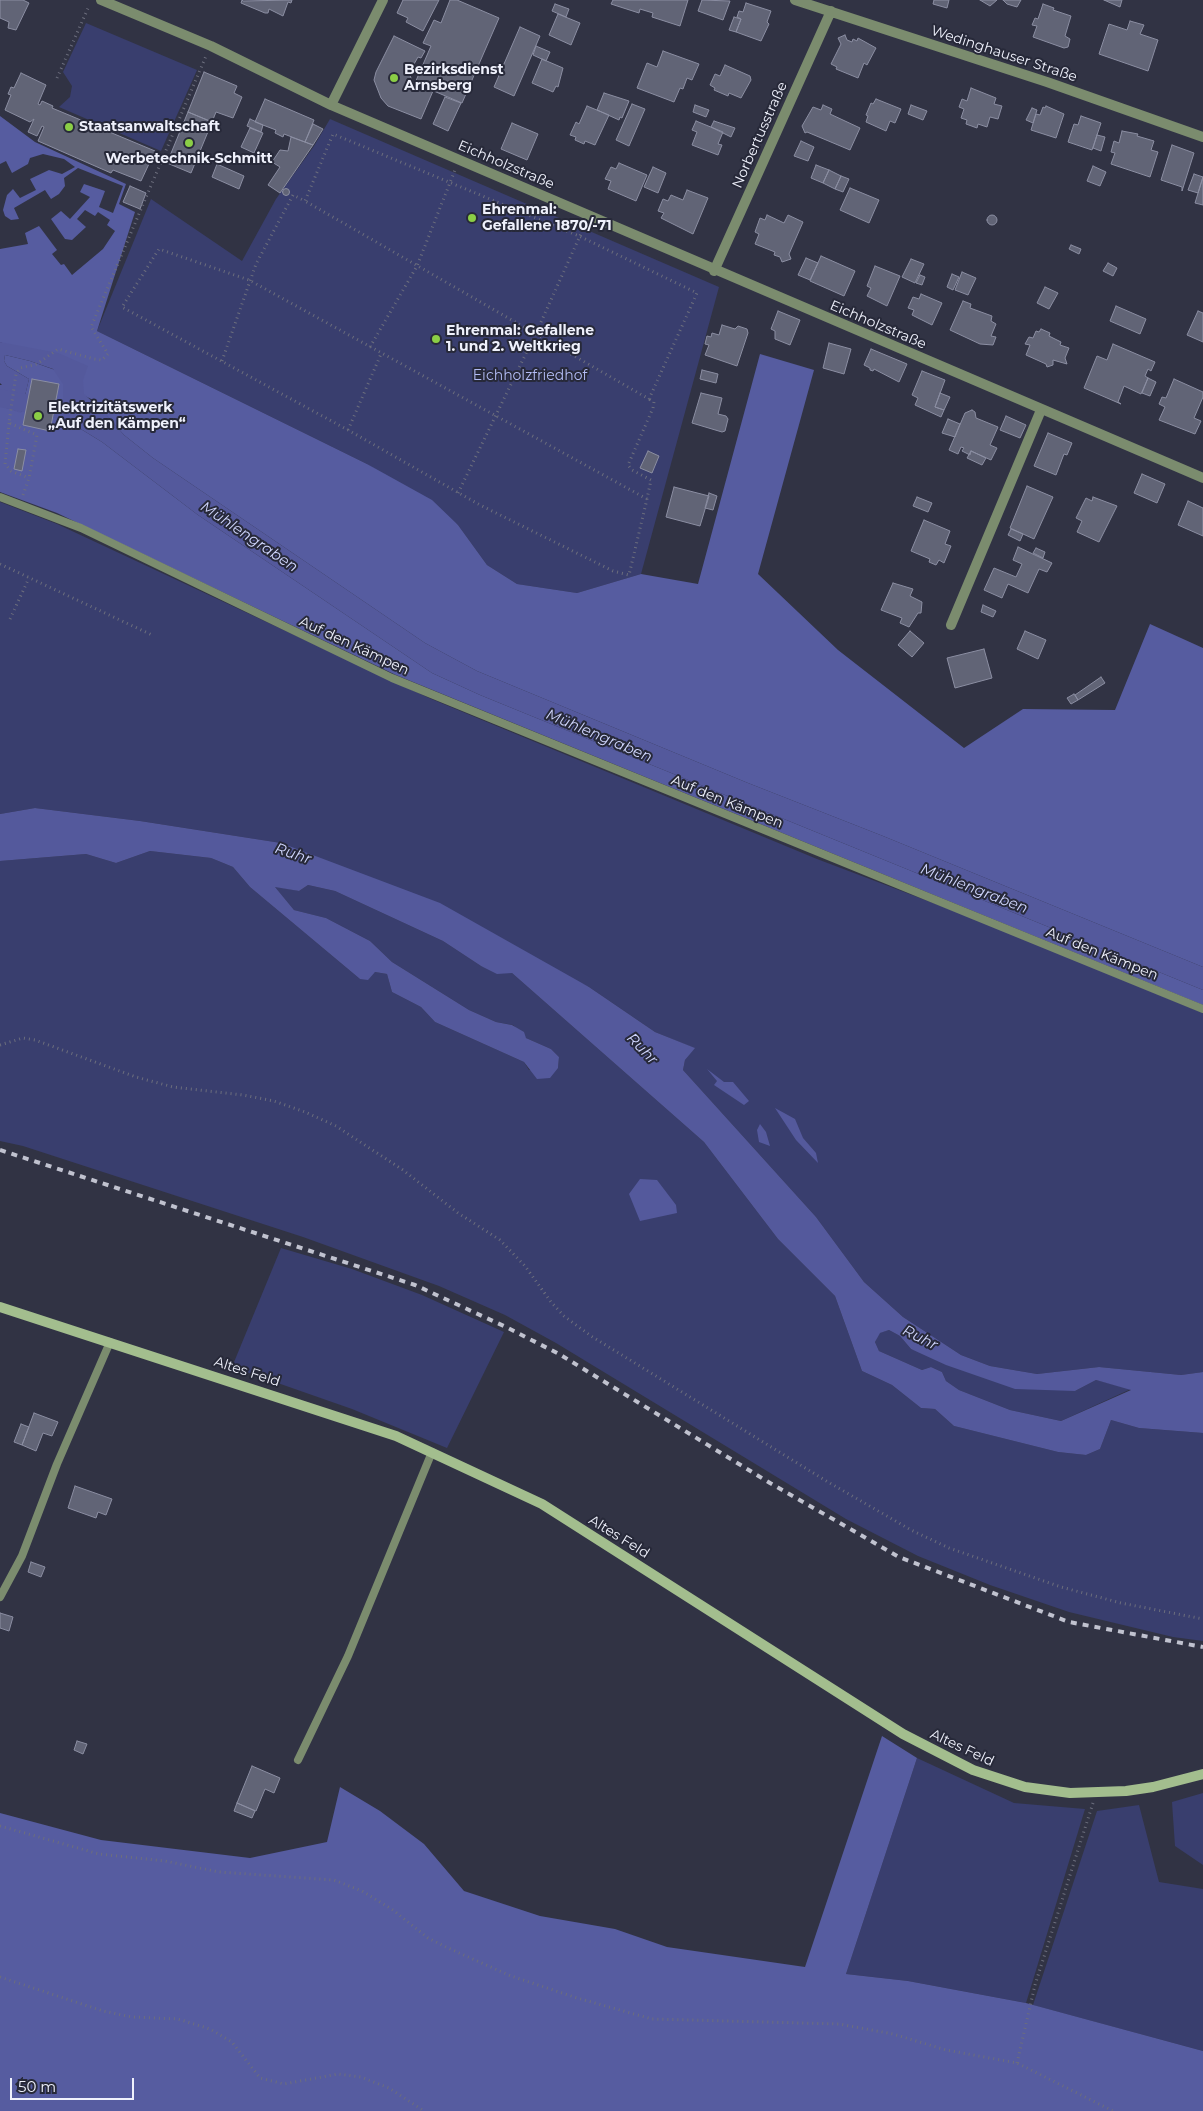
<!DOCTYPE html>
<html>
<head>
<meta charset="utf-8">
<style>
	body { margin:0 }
	#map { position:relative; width:1203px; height:2111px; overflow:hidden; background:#313344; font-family:Montserrat,sans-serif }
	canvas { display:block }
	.scale { position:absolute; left:10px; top:2078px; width:124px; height:22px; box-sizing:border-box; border:2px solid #eff1fc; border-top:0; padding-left:6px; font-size:15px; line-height:18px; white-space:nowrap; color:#eff1fc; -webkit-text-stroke:4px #272939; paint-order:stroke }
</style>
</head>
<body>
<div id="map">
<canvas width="1203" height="2111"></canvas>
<div class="scale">50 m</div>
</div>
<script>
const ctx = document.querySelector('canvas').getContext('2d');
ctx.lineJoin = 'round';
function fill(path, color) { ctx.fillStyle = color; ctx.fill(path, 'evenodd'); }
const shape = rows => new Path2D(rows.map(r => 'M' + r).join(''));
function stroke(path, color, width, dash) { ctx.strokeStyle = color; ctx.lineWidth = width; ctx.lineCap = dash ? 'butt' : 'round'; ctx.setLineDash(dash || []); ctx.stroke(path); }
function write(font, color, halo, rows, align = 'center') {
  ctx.font = font + ' Montserrat,sans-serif'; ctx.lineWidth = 4; ctx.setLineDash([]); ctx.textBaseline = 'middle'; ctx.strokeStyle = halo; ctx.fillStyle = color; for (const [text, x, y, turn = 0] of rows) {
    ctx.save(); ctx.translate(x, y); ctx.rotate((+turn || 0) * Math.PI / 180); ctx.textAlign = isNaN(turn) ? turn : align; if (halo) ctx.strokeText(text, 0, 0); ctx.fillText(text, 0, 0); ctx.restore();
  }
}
const green = shape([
	[86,23,197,70,161,151,59,107,70,97,72,86,63,72],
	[330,119,719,287,641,574,577,593,517,584,487,565,458,525,367,464,97,331,151,199,242,261,276,199,314,146],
	[0,502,57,524,429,698,817,859,978,920,1203,1013,1203,1372,1181,1375,1099,1367,1037,1374,990,1366,961,1355,903,1317,864,1282,816,1217,683,1070,685,1060,694,1048,655,1032,589,987,281,843,140,821,35,808,0,814],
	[150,851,211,858,233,867,250,887,360,979,375,972,387,974,392,992,421,1007,435,1022,524,1062,529,1070,558,1068,559,1057,551,1049,526,1038,513,1025,496,1022,469,1010,392,962,370,941,326,918,294,910,274,886,299,891,308,885,335,891,443,941,481,966,512,973,704,1142,778,1239,835,1296,862,1371,892,1385,921,1408,935,1409,954,1426,1058,1452,1086,1455,1100,1449,1111,1420,1139,1428,1203,1433,1203,1641,1173,1637,1069,1612,990,1585,918,1556,846,1519,556,1343,505,1315,439,1286,303,1237,23,1146,0,1141,0,861,86,854,116,863],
	[281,1248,352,1269,422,1295,504,1332,447,1448,352,1409,232,1367],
	[889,1330,900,1336,911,1349,1075,1391,1096,1380,1131,1389,1061,1421,1010,1410,959,1390,946,1381,942,1372,931,1367,922,1370,879,1351,875,1342,879,1333],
	[917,1758,1014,1803,1085,1809,1026,2003,908,1981,846,1974],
	[1203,1793,1203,1865,1175,1846,1172,1802],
	[1139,1805,1159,1882,1203,1889,1203,2051,1033,2005,1097,1811]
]);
const forest = shape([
	[0,116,35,142,126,184,119,204,135,212,97,331,367,464,432,500,458,525,487,565,517,584,577,593,641,574,698,584,760,354,814,370,758,574,838,650,964,748,1023,709,1115,710,1150,624,1203,648,1203,967,883,836,748,783,477,671,425,643,153,458,124,435,93,400,63,385,63,422,71,423,102,442,198,515,432,673,480,695,1203,990,1203,1005,396,675,57,513,0,492,0,406,21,412,29,379,7,366,4,361,5,355,30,361,83,380,0,342,0,249,28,244,25,233,39,226,57,250,52,254,61,265,64,264,72,275,103,249,115,231,107,225,110,220,98,212,95,216,85,210,77,219,86,227,72,240,65,239,51,219,61,211,70,219,90,197,80,192,84,184,105,191,99,207,113,213,123,186,78,168,64,178,65,186,59,194,51,199,45,190,14,208,19,219,11,220,5,216,3,210,7,195,13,189,20,198,36,190,30,179,49,170,62,174,75,167,64,159,43,154,30,158,28,164,12,173,6,161,0,164],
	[882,1736,917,1758,846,1974,908,1981,1026,2003,1203,2051,1203,2111,0,2111,0,1813,101,1840,250,1858,327,1842,340,1787,380,1811,424,1844,464,1891,540,1916,615,1929,667,1947,805,1967]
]);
const water = shape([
	[0,342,58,353,88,366,83,380,84,394,106,414,124,435,153,458,425,643,477,671,748,783,883,836,1203,967,1203,990,480,695,432,673,198,515,102,442,71,423,63,422,63,384,53,369,30,361,5,355,4,361,7,366,29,379,21,413,0,406,0,385,2,385,0,383],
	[35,808,140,821,281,843,440,903,589,987,655,1032,695,1048,685,1060,683,1070,816,1217,864,1282,903,1317,961,1355,990,1366,1037,1374,1099,1367,1181,1375,1203,1372,1203,1433,1139,1428,1111,1420,1100,1449,1086,1455,1058,1452,954,1426,935,1409,921,1408,892,1385,862,1371,835,1296,778,1239,704,1142,512,973,497,974,481,966,443,941,335,891,308,885,299,891,275,887,294,910,326,918,370,941,392,962,469,1010,496,1022,512,1025,524,1032,526,1038,551,1049,559,1057,558,1068,550,1078,537,1079,524,1062,435,1022,421,1007,392,992,387,974,375,972,368,980,360,979,250,887,233,867,211,858,150,851,116,863,86,854,0,861,0,814],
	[889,1330,900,1336,911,1349,946,1365,1015,1389,1075,1391,1096,1380,1131,1390,1061,1421,1010,1410,959,1390,946,1381,942,1372,931,1367,922,1370,879,1351,875,1342,880,1333],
	[707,1069,724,1082,733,1082,749,1101,744,1105,714,1085,717,1081],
	[775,1108,795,1119,803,1138,816,1153,818,1163,796,1140],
	[760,1124,766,1132,770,1146,759,1142,757,1130],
	[640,1179,657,1180,676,1205,677,1213,640,1221,629,1194]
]);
const canal = shape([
	[0,398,75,413,84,420]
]);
const building = shape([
	[0,0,23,0,29,3,16,30,8,28,9,22,0,18,0,0],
	[242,0,243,1,292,0,291,3,288,2,283,16,269,9,268,13,265,13,241,3,242,0],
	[403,0,439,0,423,31,406,22,408,18,397,13,403,0],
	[450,0,457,0,499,18,462,103,415,83,431,46,423,43,434,20,441,23,450,0],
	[613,0,688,0,680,26,652,17,653,13,640,9,639,13,611,4,613,0],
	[702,0,730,1,723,20,698,11,702,0],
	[934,0,949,0,947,8,933,4,934,0],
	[980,0,997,0,990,6,980,0],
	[1003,0,1021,0,1017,7,1007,4,1003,0],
	[1104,0,1122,0,1120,7,1104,0],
	[746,3,771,11,767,22,769,24,761,41,736,32,741,19,737,17,739,11,743,12,746,3],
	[555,4,569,9,566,17,552,11,555,4],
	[1043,4,1054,8,1053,10,1071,16,1065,36,1070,39,1068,47,1064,48,1033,37,1037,26,1032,25,1035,18,1038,19,1043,4],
	[558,14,580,23,571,45,549,35,558,14],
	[734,17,741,19,736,32,729,30,734,17],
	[1130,21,1144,25,1140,34,1158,40,1148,71,1099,54,1109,24,1127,30,1130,21],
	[520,27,540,36,514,96,494,87,520,27],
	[845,35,847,40,852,42,853,39,857,41,858,38,876,48,867,65,864,63,858,78,836,69,837,67,831,64,841,44,838,38,845,35],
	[394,36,425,51,421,58,418,57,409,73,413,83,433,91,421,119,388,106,381,98,374,80,376,72,394,36],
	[536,46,550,52,546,61,533,55,536,46],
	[663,51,699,64,692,80,687,78,683,89,680,88,674,102,637,88,647,63,657,67,663,51],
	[542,59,563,68,558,87,556,86,553,92,532,83,542,59],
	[725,65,750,76,751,80,741,98,729,93,728,96,714,90,715,88,710,85,715,74,720,76,725,65],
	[204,72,237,86,234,93,242,97,233,118,216,112,212,122,188,112,204,72],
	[21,73,46,85,38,104,40,105,42,101,53,106,52,108,155,151,141,181,113,170,111,173,38,141,44,127,42,126,37,136,28,132,34,119,30,122,5,110,11,95,8,94,11,87,14,88,21,73],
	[971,88,996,98,994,104,1002,106,998,119,990,117,987,127,978,124,977,128,966,124,967,120,961,118,964,109,959,107,962,99,967,101,971,88],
	[604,93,629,101,622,118,620,117,619,120,597,110,604,93],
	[445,97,461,103,448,131,433,124,445,97],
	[265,99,314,120,305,142,284,134,283,137,275,133,276,130,255,122,265,99],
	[876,99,901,109,895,123,890,121,886,131,866,122,868,116,866,115,871,103,873,104,876,99],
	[632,104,645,109,629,146,616,140,632,104],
	[695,105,709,110,706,117,693,112,695,105],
	[823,105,832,109,830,114,860,128,850,150,807,132,805,133,802,126,813,107,821,110,823,105],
	[911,105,927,111,923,120,908,114,911,105],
	[587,106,609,115,595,145,585,141,584,144,575,140,576,137,570,135,576,122,579,124,587,106],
	[1046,106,1064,114,1056,138,1031,130,1036,114,1040,115,1043,107,1045,108,1046,106],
	[1032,108,1037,110,1033,123,1026,120,1032,108],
	[188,112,212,122,191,173,167,163,188,112],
	[1081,116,1101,123,1092,150,1068,142,1074,124,1078,125,1081,116],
	[250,119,263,125,261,132,247,126,250,119],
	[696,121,723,132,718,144,722,145,718,155,692,145,697,132,692,130,696,121],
	[714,121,735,128,731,137,711,127,714,121],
	[512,123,538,134,527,160,501,149,512,123],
	[313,124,323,129,313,145,305,142,313,124],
	[250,128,263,133,254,153,241,147,250,128],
	[1122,131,1138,134,1137,136,1154,141,1151,150,1158,152,1150,177,1111,164,1115,153,1111,152,1114,141,1119,143,1122,131],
	[1097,135,1105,137,1101,151,1093,148,1097,135],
	[291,137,313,145,280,193,268,185,280,167,272,162,280,150,288,151,291,137],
	[801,141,814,147,808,161,794,156,801,141],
	[1172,145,1194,153,1182,191,1182,187,1161,180,1172,145],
	[619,163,647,175,636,201,608,189,611,181,605,179,611,167,616,169,619,163],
	[217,164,244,176,239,189,212,177,217,164],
	[816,165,829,170,823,183,811,178,816,165],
	[1093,166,1106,172,1100,186,1087,181,1093,166],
	[653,167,666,173,658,193,644,187,653,167],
	[829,170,841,176,835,189,823,183,829,170],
	[1194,174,1203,177,1198,193,1188,190,1194,174],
	[841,176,849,179,843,192,835,189,841,176],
	[1203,177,1203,205,1195,203,1203,177],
	[130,186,146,193,140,209,123,202,130,186],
	[850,188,879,200,869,223,840,210,850,188],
	'282.5 192a3.5 3.5 0 1 1 7 0a3.5 3.5 0 1 1-7 0Z',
	[687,190,708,198,693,234,661,218,664,213,658,211,663,199,668,201,671,195,683,200,687,190],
	[767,215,784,223,788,215,803,222,789,254,791,259,782,262,780,257,774,255,775,252,755,244,759,234,755,232,760,218,765,220,767,215],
	'987 220a5 5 0 1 1 10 0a5 5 0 1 1-10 0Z',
	[1071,245,1081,249,1079,254,1069,249,1071,245],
	[821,256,855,271,844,296,810,281,821,256],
	[806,258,818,263,810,280,798,275,806,258],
	[911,259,924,264,915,283,902,277,911,259],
	[1108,263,1117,268,1113,276,1103,271,1108,263],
	[875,266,900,276,887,306,867,296,871,288,867,286,875,266],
	[962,272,976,278,968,295,955,290,962,272],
	[952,274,959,277,953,290,947,287,952,274],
	[920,275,925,277,922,285,916,283,920,275],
	[1045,287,1058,293,1049,309,1037,303,1045,287],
	[921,294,942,303,932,325,912,315,914,310,908,308,913,297,919,299,921,294],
	[963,301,971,304,970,308,992,316,991,321,996,324,991,336,996,337,993,345,980,344,950,330,963,301],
	[1116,306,1146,319,1140,334,1110,321,1116,306],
	[778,311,800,320,790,345,775,339,775,331,771,329,778,311],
	[1198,311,1203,313,1203,342,1187,335,1198,311],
	[722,325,735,329,738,326,747,329,748,333,737,366,705,355,709,345,705,344,707,336,711,337,712,333,719,335,722,325],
	[1041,329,1050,333,1049,336,1061,342,1060,345,1069,348,1065,358,1067,364,1053,360,1053,365,1047,367,1046,364,1026,355,1030,345,1025,344,1029,337,1033,338,1036,331,1039,332,1041,329],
	[829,343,851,349,844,374,823,368,829,343],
	[1113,344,1155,362,1151,371,1148,369,1145,376,1148,378,1141,394,1124,386,1118,402,1121,404,1084,388,1097,356,1107,360,1113,344],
	[871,349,907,364,899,382,874,369,873,371,870,370,870,368,864,365,871,349],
	[702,370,718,374,716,383,700,379,702,370],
	[922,371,945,380,935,407,944,410,941,417,915,405,918,398,912,395,922,371],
	[1148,378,1156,382,1150,396,1142,393,1148,378],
	[32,379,59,384,50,431,23,425,32,379],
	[1174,379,1203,392,1203,397,1194,418,1201,421,1195,434,1159,420,1165,407,1159,404,1162,397,1166,398,1174,379],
	[701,393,722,398,718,414,726,416,728,419,725,431,722,432,692,423,701,393],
	[940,393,950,397,944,410,935,407,940,393],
	[972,410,975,412,976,418,998,427,990,445,997,448,991,460,971,451,970,455,962,451,964,448,961,447,958,454,949,450,965,413,972,410],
	[1006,416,1026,425,1020,438,1000,430,1006,416],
	[948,419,960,424,955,437,942,433,948,419],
	[1048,433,1072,443,1067,455,1064,454,1056,475,1034,466,1048,433],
	[18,449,26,450,22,471,14,469,18,449],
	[648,451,659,456,652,473,640,468,648,451],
	[971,451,986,458,982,465,967,458,971,451],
	[1142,474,1165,484,1157,503,1134,493,1142,474],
	[1027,486,1053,497,1034,539,1010,528,1027,486],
	[674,487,709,496,700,526,666,517,674,487],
	[709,493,717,496,713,510,705,508,709,493],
	[917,497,932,503,928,512,913,506,917,497],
	[1093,497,1117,506,1099,542,1077,532,1082,521,1076,518,1086,498,1092,501,1093,497],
	[1188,501,1203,508,1203,536,1178,525,1188,501],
	[924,520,950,531,945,544,951,546,944,563,939,560,936,565,929,562,930,559,911,551,924,520],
	[1011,529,1023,534,1020,541,1008,535,1011,529],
	[1018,547,1052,563,1047,572,1039,569,1028,593,1008,584,1002,598,984,590,994,568,1016,577,1022,564,1013,560,1018,547],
	[1036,548,1045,552,1043,558,1033,553,1036,548],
	[893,583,913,589,910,596,922,602,921,613,918,613,909,627,900,623,902,618,881,610,893,583],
	[983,605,996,611,993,617,981,612,983,605],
	[910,631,924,643,912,657,898,645,910,631],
	[1025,631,1046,640,1038,659,1017,649,1025,631],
	[984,649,992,678,955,688,947,658,984,649],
	[1101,677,1105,683,1078,700,1075,695,1101,677],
	[1074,694,1078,700,1071,704,1067,698,1074,694],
	[34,1413,58,1422,52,1436,43,1433,36,1451,22,1445,34,1413],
	[21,1424,29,1427,22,1445,14,1442,21,1424],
	[75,1486,112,1499,106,1515,98,1512,96,1518,68,1508,75,1486],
	[31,1562,45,1567,41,1577,28,1572,31,1562],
	[0,1613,13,1617,9,1631,0,1628,0,1613],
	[77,1741,87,1744,83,1754,74,1750,77,1741],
	[252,1766,280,1778,274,1793,265,1789,256,1811,237,1803,252,1766],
	[237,1803,255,1811,252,1818,234,1811,237,1803]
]);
const path = shape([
	[57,78,89,6],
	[370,347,417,266,455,170],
	[222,361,256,264,293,195,305,201,333,134,579,236,697,293,649,399,305,201],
	[9,423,5,464,11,471,29,478],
	[348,430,381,354],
	[458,493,536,333,584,227],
	[23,495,29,478,37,435,9,423,16,374,20,368,37,364,58,349,94,359,102,360,108,354,91,327,206,56],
	[647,499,249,280,159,249,122,307,348,430,480,505,613,571,629,575,647,499,651,480,632,470,628,465,653,408,654,402,649,399],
	[0,564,152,635],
	[10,619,29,578],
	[0,1045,23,1038,35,1040,136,1077,173,1087,243,1095,274,1101,305,1112,336,1126,403,1170,458,1213,500,1240,525,1266,551,1302,564,1316,591,1336,828,1482,911,1530,949,1548,1061,1587,1121,1603,1203,1619],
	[0,1826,99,1854,165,1861,219,1872,334,1880,362,1891,393,1910,428,1938,448,1948,511,1976,577,1998,652,2019,839,2024,893,2034,946,2050,1017,2063,1113,2111],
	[0,1977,103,2011,132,2017,178,2019,210,2029,232,2042,260,2078,284,2084,338,2074,361,2077,389,2088,424,2111],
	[1017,2063,1035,1985,1093,1803]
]);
const lane = shape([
	[0,497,81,528,392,678,1203,1009],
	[0,1597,22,1556,57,1464,110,1342],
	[298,1760,348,1656,432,1452]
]);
const street = shape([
	[101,0,211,46,331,105,1203,478],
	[795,0,1047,82,1203,137],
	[331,105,383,0],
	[714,271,831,11],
	[951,625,1041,410]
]);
const secondary = shape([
	[0,1307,396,1436,542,1504,903,1734,973,1770,1025,1787,1070,1793,1126,1791,1153,1787,1203,1774]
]);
const rail = shape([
	[0,1150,415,1285,506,1327,559,1354,770,1483,899,1557,1069,1622,1203,1647]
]);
const markers = [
	[394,78,5,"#8bce46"],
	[69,127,5,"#8bce46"],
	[189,143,5,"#8bce46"],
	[472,218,5,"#8bce46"],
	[436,339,5,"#8bce46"],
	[38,416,5,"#8bce46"]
];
const streetNames = [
	["Wedinghauser Straße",1004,54,18],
	["Norbertusstraße",760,135,-66],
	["Eichholzstraße",506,165,23],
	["Eichholzstraße",878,325,23],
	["Auf den Kämpen",354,646,25],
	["Auf den Kämpen",727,802,22],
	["Auf den Kämpen",1102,954,22],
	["Altes Feld",247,1372,18],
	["Altes Feld",619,1537,32],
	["Altes Feld",962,1748,25]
];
const poiNames = [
	["Bezirksdienst",404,70],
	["Arnsberg",404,86],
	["Staatsanwaltschaft",79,127],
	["Werbetechnik-Schmitt",189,159,"center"],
	["Ehrenmal:",482,210],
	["Gefallene 1870/-71",482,226],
	["Ehrenmal: Gefallene",446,331],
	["1. und 2. Weltkrieg",446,347],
	["Elektrizitätswerk",48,408],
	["„Auf den Kämpen“",48,424]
];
const parkNames = [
	["Eichholzfriedhof",530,376]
];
const waterNames = [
	["Mühlengraben",249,537,34],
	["Mühlengraben",599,736,23],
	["Ruhr",293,854,19],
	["Mühlengraben",974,889,21],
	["Ruhr",642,1049,46],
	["Ruhr",920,1338,27]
];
fill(green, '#393e6e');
fill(forest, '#565ca0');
fill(water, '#54599c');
stroke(canal, '#54599c', 18);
fill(building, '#616476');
stroke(building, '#8b8ea2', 1);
stroke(path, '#6c6e7d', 3, [1, 4]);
stroke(lane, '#7b8c6e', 8);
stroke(street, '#7b8c6e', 10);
stroke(secondary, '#a3be8e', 10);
stroke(rail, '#c0c2cf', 4, [6, 6]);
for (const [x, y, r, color] of markers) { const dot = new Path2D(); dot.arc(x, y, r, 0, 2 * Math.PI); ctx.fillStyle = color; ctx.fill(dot); stroke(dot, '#272939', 2); }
write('14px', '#eff1fc', '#272939', streetNames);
write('bold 14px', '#eff1fc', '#272939', poiNames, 'left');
write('14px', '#b3bcf5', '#272939', parkNames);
write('italic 15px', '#d0d6fd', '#272939', waterNames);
</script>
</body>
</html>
